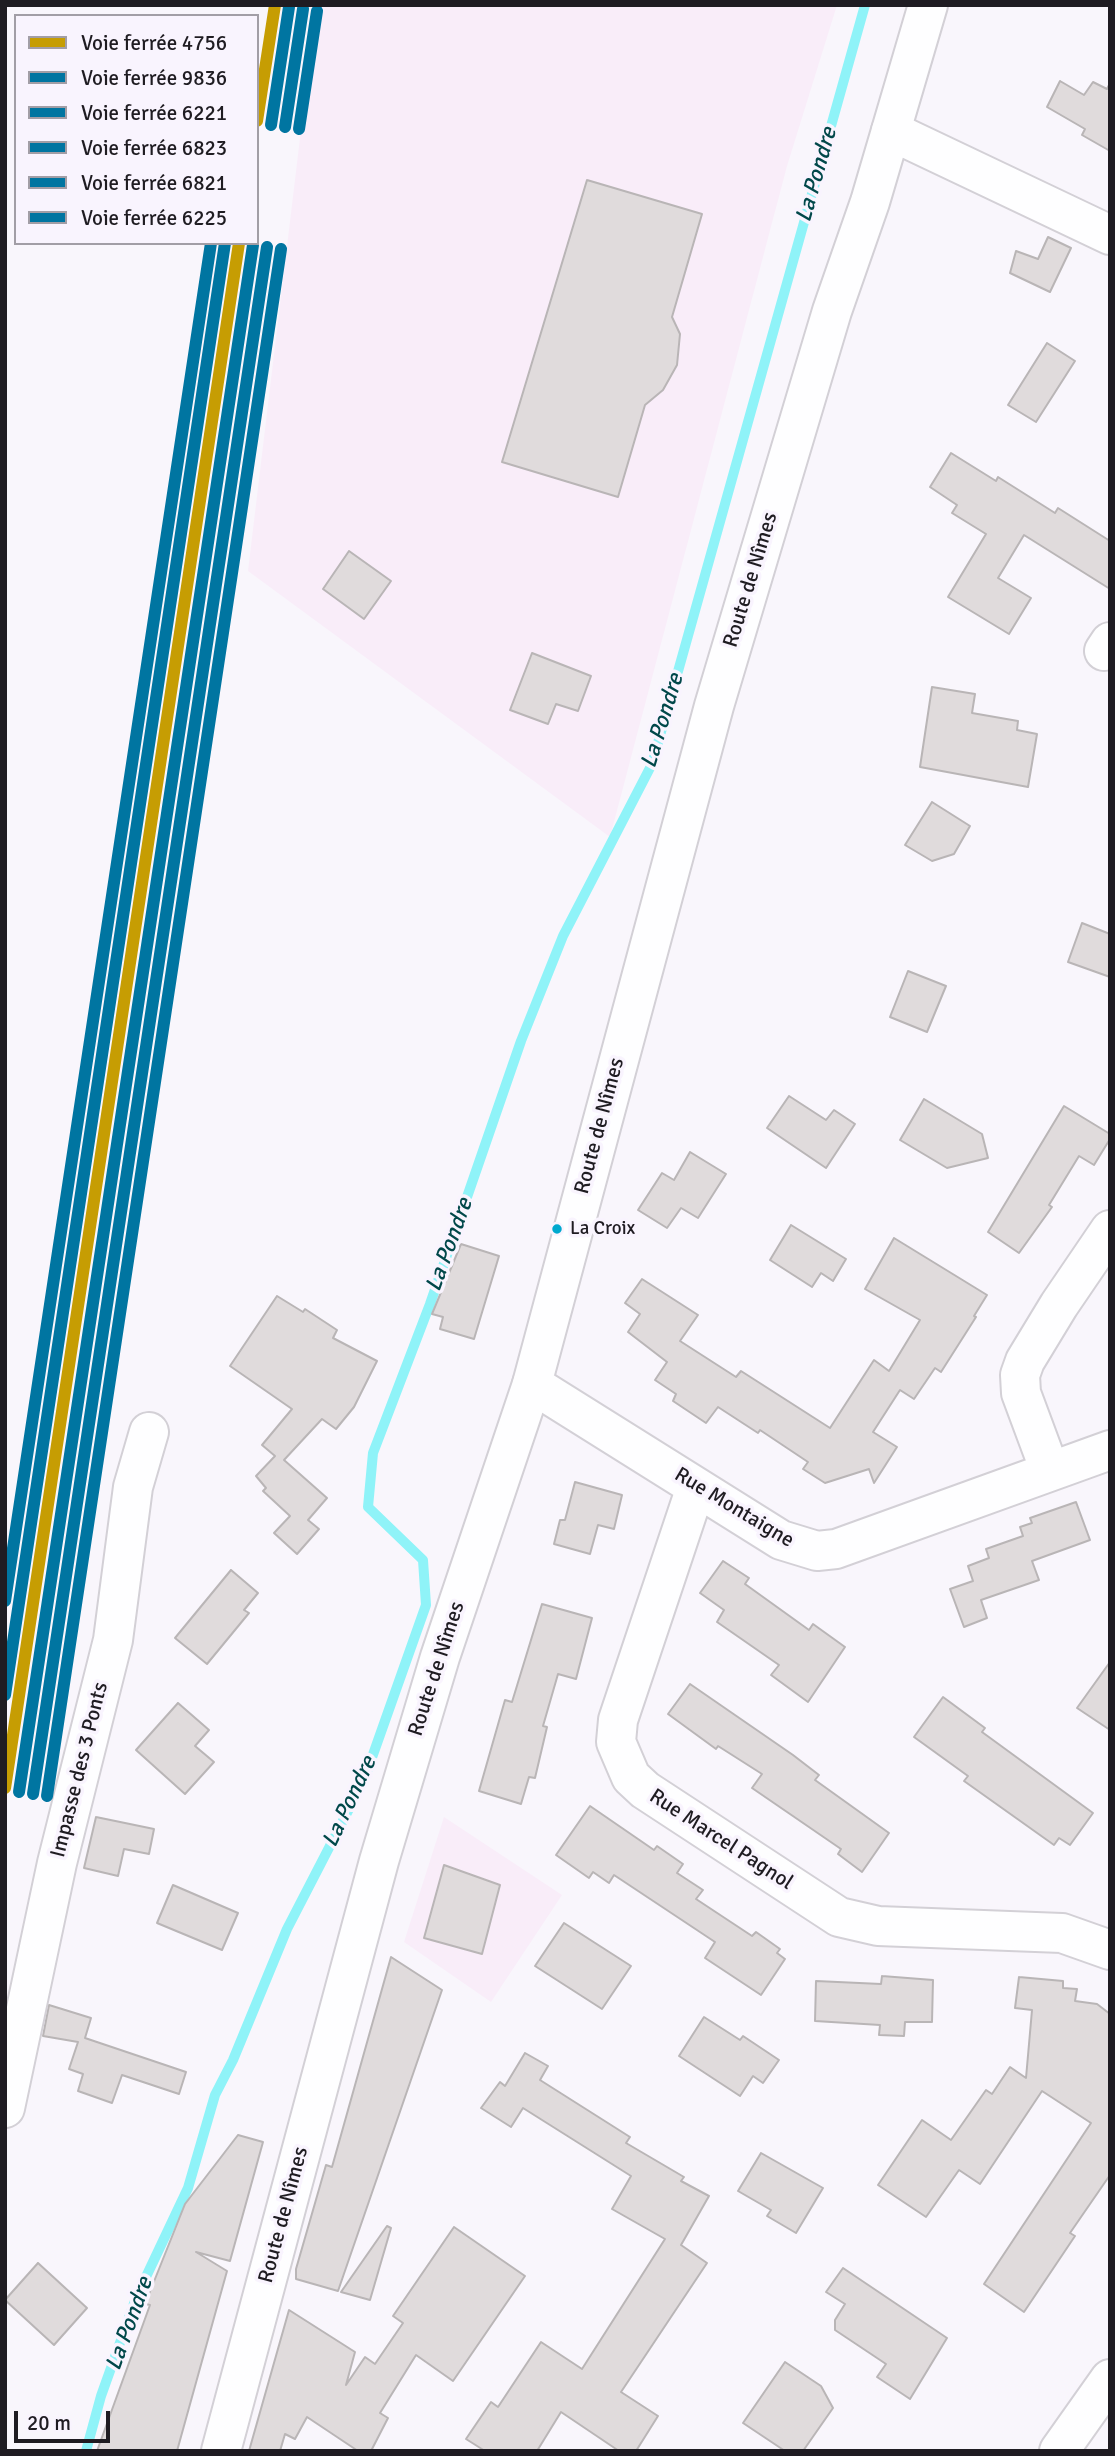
<!DOCTYPE html>
<html>
<head>
<meta charset="utf-8">
<style>
	body { margin:0 }
	#map { position:relative; width:1115px; height:2456px; overflow:hidden; background:#f9f6fc; font-family:Signika,sans-serif }
	canvas { display:block }
	.frame { position:absolute; inset:0; border:7px solid #1f1c22; pointer-events:none }
	.legend { position:absolute; left:14px; top:14px; width:245px; height:231px; box-sizing:border-box; background:#f9f4fe; border:2px solid #a29ea6; margin:0; padding:9px 12px; list-style:none; font-size:21px; color:#1f1c22 }
	.legend li { display:flex; align-items:center; gap:14px; height:35px }
	.legend b { width:35px; border:2px solid #a29ea6 }
	.scale { position:absolute; left:14px; top:2411px; width:96px; height:32px; box-sizing:border-box; border:4px solid #1f1c22; border-top:0; padding-left:9px; font-size:21px; line-height:24px; white-space:nowrap; color:#1f1c22; -webkit-text-stroke:5px #f9f4fe; paint-order:stroke }
</style>
</head>
<body>
<div id="map">
<canvas width="1115" height="2456"></canvas>
<div class="frame"></div>
<ul class="legend">
<li><b style="height:9px;background:#c69d03"></b>Voie ferrée 4756</li>
<li><b style="height:9px;background:#0075a1"></b>Voie ferrée 9836</li>
<li><b style="height:9px;background:#0075a1"></b>Voie ferrée 6221</li>
<li><b style="height:9px;background:#0075a1"></b>Voie ferrée 6823</li>
<li><b style="height:9px;background:#0075a1"></b>Voie ferrée 6821</li>
<li><b style="height:9px;background:#0075a1"></b>Voie ferrée 6225</li>
</ul>
<div class="scale">20 m</div>
</div>
<script>
const ctx = document.querySelector('canvas').getContext('2d');
ctx.lineJoin = 'round';
function fill(path, color) { ctx.fillStyle = color; ctx.fill(path, 'evenodd'); }
const shape = rows => new Path2D(rows.map(r => 'M' + r).join(''));
function stroke(path, color, width, dash) { ctx.strokeStyle = color; ctx.lineWidth = width; ctx.lineCap = dash ? 'butt' : 'round'; ctx.setLineDash(dash || []); ctx.stroke(path); }
function write(font, color, halo, rows, align = 'center') {
  ctx.font = font + ' Signika,sans-serif'; ctx.lineWidth = 7; ctx.setLineDash([]); ctx.textBaseline = 'middle'; ctx.strokeStyle = halo; ctx.fillStyle = color; for (const [text, x, y, turn = 0] of rows) {
    ctx.save(); ctx.translate(x, y); ctx.rotate((+turn || 0) * Math.PI / 180); ctx.textAlign = isNaN(turn) ? turn : align; if (halo) ctx.strokeText(text, 0, 0); ctx.fillText(text, 0, 0); ctx.restore();
  }
}
const industrial = shape([
	[316,5,837,5,787,166,610,837,248,571],
	[444,1817,562,1895,491,2002,404,1942]
]);
const stream = shape([
	[86,2451,101,2396,136,2298,188,2188,215,2095,233,2060,287,1929,364,1780,426,1605,423,1560,368,1507,373,1453,430,1304,521,1041,563,936,652,764,865,5]
]);
const building = shape([
	[1060,81,1084,95,1093,82,1107,89,1110,83,1110,151,1082,135,1085,129,1047,107,1060,81],
	[587,180,702,214,672,317,680,334,677,365,663,390,645,405,618,497,502,462,587,180],
	[1048,237,1071,248,1050,292,1010,273,1016,251,1038,259,1048,237],
	[1047,343,1075,361,1036,422,1008,405,1047,343],
	[951,453,996,481,998,477,1055,513,1058,508,1110,541,1110,589,1024,535,998,578,1031,598,1009,634,948,597,986,534,952,513,957,505,930,487,951,453],
	[349,551,391,581,364,619,323,589,349,551],
	[532,653,591,676,578,711,556,704,548,724,510,710,532,653],
	[932,687,975,694,972,713,1018,721,1017,730,1037,734,1028,787,920,767,932,687],
	[932,802,970,826,954,854,932,861,905,845,932,802],
	[1082,923,1110,934,1110,977,1068,962,1082,923],
	[908,971,946,986,927,1032,890,1017,908,971],
	[789,1096,826,1120,834,1110,855,1124,826,1168,767,1128,789,1096],
	[924,1099,982,1134,988,1158,947,1168,900,1140,924,1099],
	[1064,1106,1110,1134,1110,1139,1094,1165,1079,1156,1049,1205,1052,1207,1019,1253,988,1232,1064,1106],
	[690,1152,726,1174,698,1218,681,1208,667,1228,638,1210,662,1173,674,1180,690,1152],
	[791,1225,846,1259,833,1281,821,1273,812,1287,770,1260,791,1225],
	[894,1238,987,1295,974,1316,976,1317,941,1372,935,1368,914,1399,900,1390,873,1432,897,1447,874,1483,869,1469,825,1483,803,1469,808,1462,760,1430,758,1433,718,1407,706,1423,673,1401,676,1394,655,1380,667,1362,628,1332,640,1314,625,1303,642,1279,698,1315,680,1341,736,1377,741,1371,830,1428,874,1360,889,1371,920,1320,865,1289,894,1238],
	[461,1244,499,1256,474,1339,440,1329,443,1317,432,1314,461,1244],
	[277,1296,303,1312,305,1309,337,1330,333,1338,377,1361,354,1407,336,1429,322,1419,284,1460,327,1498,308,1520,319,1529,297,1554,274,1533,290,1516,263,1491,266,1488,256,1476,275,1456,262,1445,292,1409,230,1366,277,1296],
	[575,1482,622,1495,614,1529,598,1525,590,1554,554,1544,560,1520,565,1520,575,1482],
	[1076,1502,1090,1540,1032,1561,1039,1580,981,1600,987,1618,964,1627,950,1589,973,1581,968,1566,989,1558,986,1549,1023,1536,1020,1527,1032,1523,1030,1518,1076,1502],
	[723,1561,749,1578,745,1584,809,1630,813,1624,845,1647,808,1702,771,1675,779,1665,717,1622,724,1610,700,1593,723,1561],
	[231,1570,258,1593,244,1610,249,1613,207,1664,175,1638,231,1570],
	[542,1604,592,1618,576,1679,558,1674,543,1726,547,1727,535,1778,529,1777,521,1804,479,1791,505,1700,512,1702,542,1604],
	[1110,1662,1110,1730,1077,1708,1110,1662],
	[690,1684,793,1755,819,1775,815,1780,889,1833,862,1872,838,1854,841,1849,752,1788,762,1774,718,1746,716,1749,668,1714,690,1684],
	[943,1697,985,1728,982,1732,1093,1813,1070,1845,1059,1838,1054,1845,964,1781,968,1776,914,1737,943,1697],
	[178,1703,209,1730,195,1746,214,1762,185,1794,136,1750,178,1703],
	[590,1806,654,1850,657,1846,683,1864,677,1873,703,1890,696,1899,752,1936,756,1932,780,1949,777,1953,785,1959,761,1995,705,1958,715,1942,614,1875,609,1883,593,1872,589,1878,556,1855,590,1806],
	[96,1817,154,1829,149,1854,124,1849,118,1876,84,1868,96,1817],
	[444,1865,500,1885,482,1954,424,1938,444,1865],
	[173,1885,238,1913,222,1950,157,1923,173,1885],
	[564,1923,631,1966,602,2009,535,1966,564,1923],
	[391,1957,442,1990,338,2291,296,2279,296,2269,326,2165,332,2167,391,1957],
	[882,1976,933,1980,932,2022,905,2022,904,2036,879,2035,880,2025,815,2021,816,1981,881,1984,882,1976],
	[1019,1977,1063,1981,1063,1988,1077,1989,1075,2001,1097,2004,1110,2014,1110,2175,1070,2233,1075,2236,1024,2312,984,2284,1091,2123,1042,2091,980,2184,959,2170,926,2217,878,2185,922,2120,951,2140,986,2090,992,2094,1010,2067,1026,2078,1032,2010,1015,2008,1019,1977],
	[49,2005,91,2018,85,2038,186,2072,179,2094,122,2075,112,2103,78,2091,83,2074,69,2069,78,2042,43,2036,49,2005],
	[704,2017,740,2040,743,2036,779,2060,763,2083,753,2076,740,2096,679,2056,704,2017],
	[525,2053,548,2066,540,2080,630,2137,626,2143,684,2177,681,2181,709,2196,681,2245,707,2263,621,2392,658,2416,636,2451,619,2451,561,2412,537,2451,485,2451,466,2439,491,2402,498,2407,541,2342,582,2369,665,2239,612,2209,631,2176,523,2108,511,2127,481,2108,500,2082,505,2086,525,2053],
	[238,2135,263,2142,230,2261,196,2252,227,2271,177,2451,97,2451,150,2305,145,2304,185,2204,238,2135],
	[761,2153,823,2188,796,2233,767,2216,771,2210,738,2191,761,2153],
	[387,2226,391,2228,370,2300,341,2292,387,2226],
	[454,2227,525,2276,453,2381,416,2355,380,2413,388,2418,371,2451,358,2451,307,2417,295,2439,285,2434,280,2451,249,2451,289,2310,355,2352,346,2385,365,2357,375,2364,403,2323,393,2316,454,2227],
	[38,2263,87,2308,54,2345,5,2300,38,2263],
	[843,2268,947,2338,910,2399,877,2377,886,2364,835,2330,835,2320,845,2304,826,2292,843,2268],
	[785,2362,821,2386,833,2408,803,2451,785,2451,743,2423,785,2362]
]);
const street = shape([
	[891,131,1110,235],
	[1104,651,1110,642],
	[532,1384,781,1540,817,1551,836,1549,1110,1450],
	[1050,1471,1021,1393,1020,1375,1025,1361,1059,1305,1110,1230],
	[696,1487,618,1720,616,1742,631,1777,645,1790,839,1917,878,1926,1062,1933,1110,1950],
	[5,2108,57,1863,113,1640,133,1487,149,1432],
	[1059,2451,1110,2379]
]);
const secondary = shape([
	[221,2451,379,1861,440,1657,532,1384,714,706,832,311,870,202,928,5]
]);
const rail1 = shape([
	[257,121,275,5],
	[5,1788,239,243]
]);
const rail2 = shape([
	[271,125,289,7],
	[19,1792,253,245]
]);
const rail3 = shape([
	[5,1695,225,243]
]);
const rail4 = shape([
	[285,127,303,9],
	[33,1794,267,247]
]);
const rail5 = shape([
	[5,1601,211,243]
]);
const rail6 = shape([
	[299,129,317,11],
	[47,1796,281,249]
]);
const markers = [
	[557,1229,6,"#00a9ce"]
];
const busNames = [
	["La Croix",570,1229]
];
const streetNames = [
	["Route de Nîmes",751,580,-73],
	["Route de Nîmes",600,1126,-75],
	["Rue Montaigne",734,1508,31],
	["Route de Nîmes",437,1669,-72],
	["Impasse des 3 Ponts",80,1770,-76],
	["Rue Marcel Pagnol",721,1840,33],
	["Route de Nîmes",284,2215,-75]
];
const waterNames = [
	["La Pondre",817,175,-74],
	["La Pondre",663,721,-73],
	["La Pondre",450,1245,-70],
	["La Pondre",350,1802,-65],
	["La Pondre",130,2324,-70]
];
fill(industrial, '#f9edf9');
stroke(stream, '#8ff3f8', 10);
fill(building, '#e0dbdc');
stroke(building, '#b9b5b6', 2);
stroke(street, '#d3d0d6', 42);
stroke(secondary, '#d3d0d6', 42);
stroke(street, '#fefeff', 38);
stroke(secondary, '#fefeff', 38);
stroke(rail1, '#c69d03', 12);
stroke(rail2, '#0075a1', 12);
stroke(rail3, '#0075a1', 12);
stroke(rail4, '#0075a1', 12);
stroke(rail5, '#0075a1', 12);
stroke(rail6, '#0075a1', 12);
for (const [x, y, r, color] of markers) { const dot = new Path2D(); dot.arc(x, y, r, 0, 2 * Math.PI); ctx.fillStyle = color; ctx.fill(dot); stroke(dot, '#f9f4fe', 2.5); }
write('19px', '#1f1c22', '#f9f4fe', busNames, 'left');
write('21px', '#1f1c22', '#f9f4fe', streetNames);
write('italic 23px', '#01484a', '#f9f4fe', waterNames);
</script>
</body>
</html>
